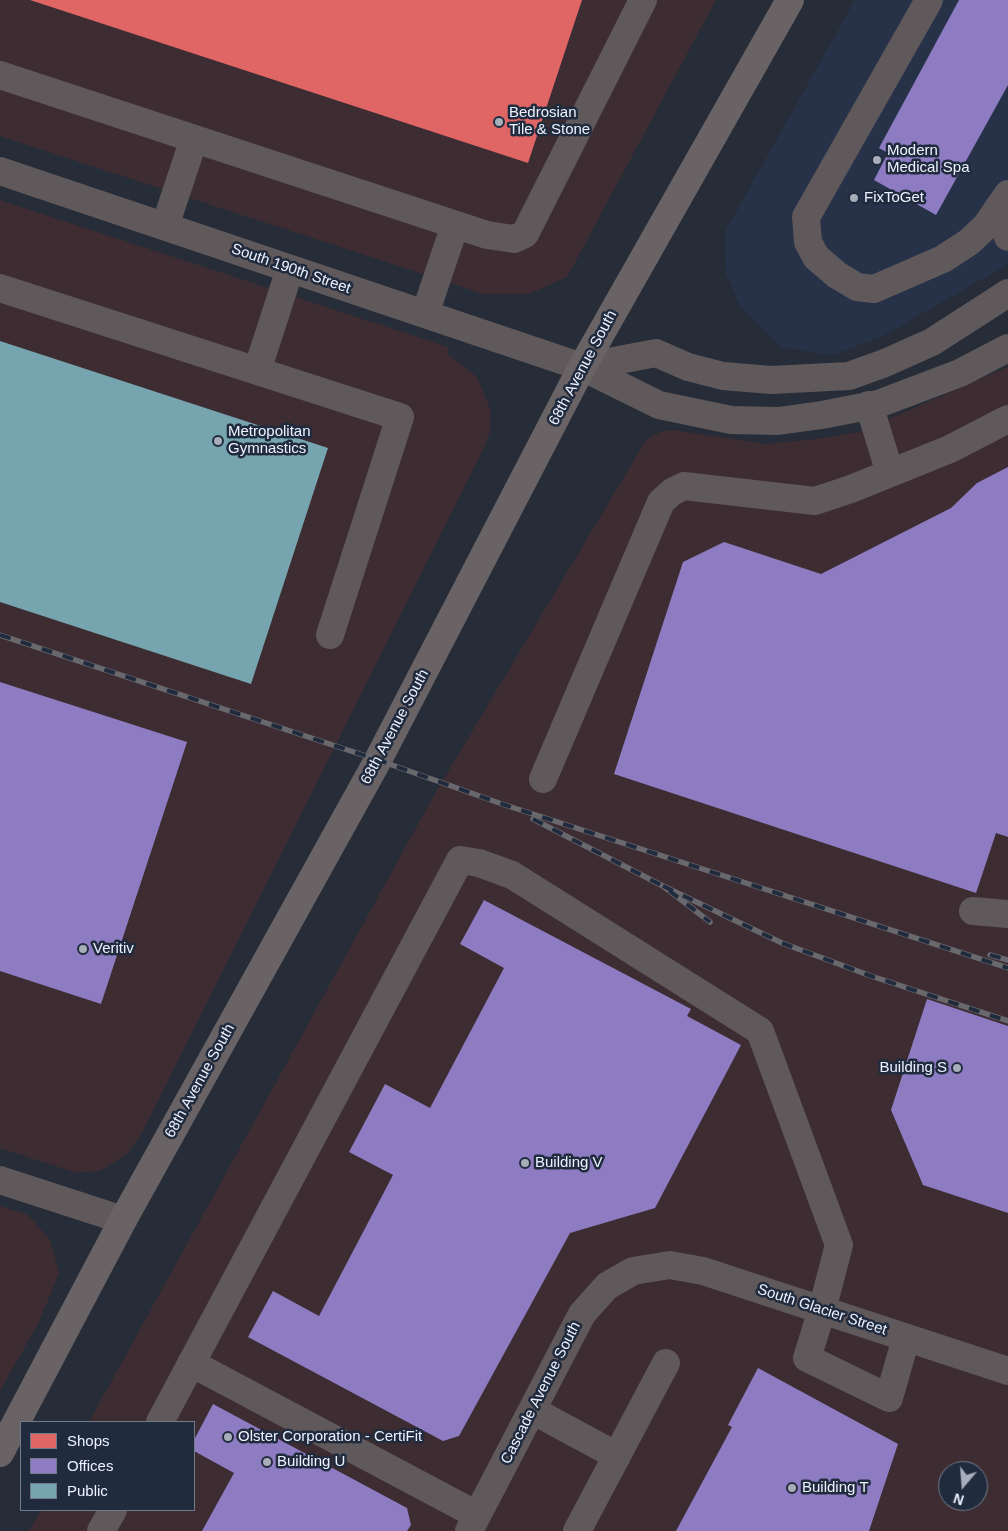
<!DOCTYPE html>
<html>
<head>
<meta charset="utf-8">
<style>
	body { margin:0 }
	#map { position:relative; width:1008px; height:1531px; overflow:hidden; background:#272d38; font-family:Arial,sans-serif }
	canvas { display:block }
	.legend { position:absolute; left:20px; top:1421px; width:175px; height:90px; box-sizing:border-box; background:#212b3e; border:1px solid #727b8b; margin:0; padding:6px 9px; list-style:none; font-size:15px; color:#ecf2ff }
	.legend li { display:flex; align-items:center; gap:10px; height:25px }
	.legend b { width:25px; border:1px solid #727b8b }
	.north { position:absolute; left:938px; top:1461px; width:50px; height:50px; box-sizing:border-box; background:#212b3e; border:1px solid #727b8b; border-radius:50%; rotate:198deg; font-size:14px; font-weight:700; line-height:20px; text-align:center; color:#ecf2ff }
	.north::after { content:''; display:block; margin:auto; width:18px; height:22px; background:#a7adb9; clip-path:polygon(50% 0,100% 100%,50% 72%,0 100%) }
</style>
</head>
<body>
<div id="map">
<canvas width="1008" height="1531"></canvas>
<ul class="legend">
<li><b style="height:14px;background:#e06666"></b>Shops</li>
<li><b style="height:14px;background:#8e7cc3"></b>Offices</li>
<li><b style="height:14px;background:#76a5af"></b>Public</li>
</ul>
<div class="north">N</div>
</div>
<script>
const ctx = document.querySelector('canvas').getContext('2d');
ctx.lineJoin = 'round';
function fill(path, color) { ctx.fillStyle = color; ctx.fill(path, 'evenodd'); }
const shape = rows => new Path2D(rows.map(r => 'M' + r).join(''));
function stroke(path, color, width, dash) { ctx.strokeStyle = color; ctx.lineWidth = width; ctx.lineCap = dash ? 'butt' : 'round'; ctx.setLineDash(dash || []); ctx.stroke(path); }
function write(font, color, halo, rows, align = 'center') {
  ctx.font = font + ' Arial,sans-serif'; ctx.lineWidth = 5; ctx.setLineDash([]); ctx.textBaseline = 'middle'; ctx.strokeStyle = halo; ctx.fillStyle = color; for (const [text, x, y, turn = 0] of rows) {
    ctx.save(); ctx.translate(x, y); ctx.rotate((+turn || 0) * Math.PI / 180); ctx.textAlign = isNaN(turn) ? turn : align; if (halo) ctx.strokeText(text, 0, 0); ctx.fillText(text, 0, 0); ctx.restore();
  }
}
const built = shape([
	[855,0,1008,0,1008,264,881,337,832,355,780,347,740,305,726,274,725,232]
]);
const industrial = shape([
	[0,0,716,0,567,277,529,294,484,294,0,136],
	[0,200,448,347,448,354,477,377,491,411,490,432,483,450,143,1131,127,1154,100,1171,77,1173,0,1148],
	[1008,367,1008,1531,29,1531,41,1510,194,1510,194,1422,89,1422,433,797,646,440,660,432,672,430,766,444,817,439,859,432],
	[948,1471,978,1471,978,1501,948,1501],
	[0,1206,28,1215,50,1240,59,1273,39,1322,0,1391]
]);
const shops = shape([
	[30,0,582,0,528,163]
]);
const offices = shape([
	[959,0,1008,0,1008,85,936,215,874,180,888,153,879,148],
	[1008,467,1008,837,996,833,976,893,614,774,683,562,724,542,821,574,951,508,977,483],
	[0,682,187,742,101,1004,0,971],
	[484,900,691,1009,687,1016,741,1045,655,1208,570,1233,459,1436,443,1441,248,1337,273,1291,319,1316,393,1175,349,1152,385,1084,430,1108,504,968,460,944],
	[927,999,1008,1026,1008,1213,923,1185,891,1110],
	[758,1368,898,1444,869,1531,676,1531,732,1427,728,1425],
	[213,1404,407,1508,411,1525,407,1531,202,1531,234,1473,194,1451,194,1440]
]);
const public = shape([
	[0,341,328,448,251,684,0,602]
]);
const minor = shape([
	[929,0,806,217,808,242,816,257,837,275,857,287,874,289,943,259,969,242,986,226,1008,194],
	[0,75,487,235,514,239,525,234,643,0],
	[0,171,582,367,659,405,731,420,778,421,822,415,878,404,960,373,1008,348],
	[998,208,1008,237],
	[165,226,194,139],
	[0,288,400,417,330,635],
	[425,314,455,225],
	[582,367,656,353,688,367,723,376,771,380,849,376,885,363,932,342,1008,293],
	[257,371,290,269],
	[869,405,890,473],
	[543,779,661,502,672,492,684,486,815,501,851,489,950,449,1008,419],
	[973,911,1008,914],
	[0,1180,123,1220],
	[191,1363,477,1515],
	[532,1410,617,1456],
	[160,1422,460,860,479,863,512,875,760,1031,839,1245,822,1310,807,1358,889,1398,906,1338],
	[101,1531,113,1510],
	[469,1531,582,1314,607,1286,633,1271,670,1265,703,1271,1008,1371],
	[577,1531,666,1363]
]);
const major = shape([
	[0,1453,123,1220,378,760,582,367,790,0]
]);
const rail = shape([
	[0,635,378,760,502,804,1008,968],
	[533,819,663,886,710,922],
	[663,886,782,943,871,976,1008,1021],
	[990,955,1008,960]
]);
const markers = [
	[499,122,5,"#a7adb9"],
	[877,160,5,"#a7adb9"],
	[854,198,5,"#a7adb9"],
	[218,441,5,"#a7adb9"],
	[83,949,5,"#a7adb9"],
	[957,1068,5,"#a7adb9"],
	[525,1163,5,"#a7adb9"],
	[228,1437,5,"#a7adb9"],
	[267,1462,5,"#a7adb9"],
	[792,1488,5,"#a7adb9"]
];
const poiNames = [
	["Bedrosian",509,113],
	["Tile & Stone",509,130],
	["Modern",887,151],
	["Medical Spa",887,168],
	["FixToGet",864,198],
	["Metropolitan",228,432],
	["Gymnastics",228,449],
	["Veritiv",93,949],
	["Building S",947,1068,"right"],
	["Building V",535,1163],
	["Olster Corporation - CertiFit",238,1437],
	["Building U",277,1462],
	["Building T",802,1488]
];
const streetNames = [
	["South 190th Street",291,269,19],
	["68th Avenue South",583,368,-62],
	["68th Avenue South",395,727,-62],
	["68th Avenue South",200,1081,-61],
	["South Glacier Street",822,1310,18],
	["Cascade Avenue South",541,1393,-63]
];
fill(built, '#273249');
fill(industrial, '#3d2c31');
fill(shops, '#e06666');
fill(offices, '#8e7cc3');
fill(public, '#76a5af');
stroke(minor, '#60595b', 28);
stroke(major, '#696365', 28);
stroke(rail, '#68686d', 5.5);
stroke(rail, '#212b3e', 4, [11]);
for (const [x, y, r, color] of markers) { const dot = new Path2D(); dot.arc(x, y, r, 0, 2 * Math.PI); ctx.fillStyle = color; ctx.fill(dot); stroke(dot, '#212b3e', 2); }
write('15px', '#ecf2ff', '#212b3e', poiNames, 'left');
write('15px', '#ecf2ff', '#212b3e', streetNames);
</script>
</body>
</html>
